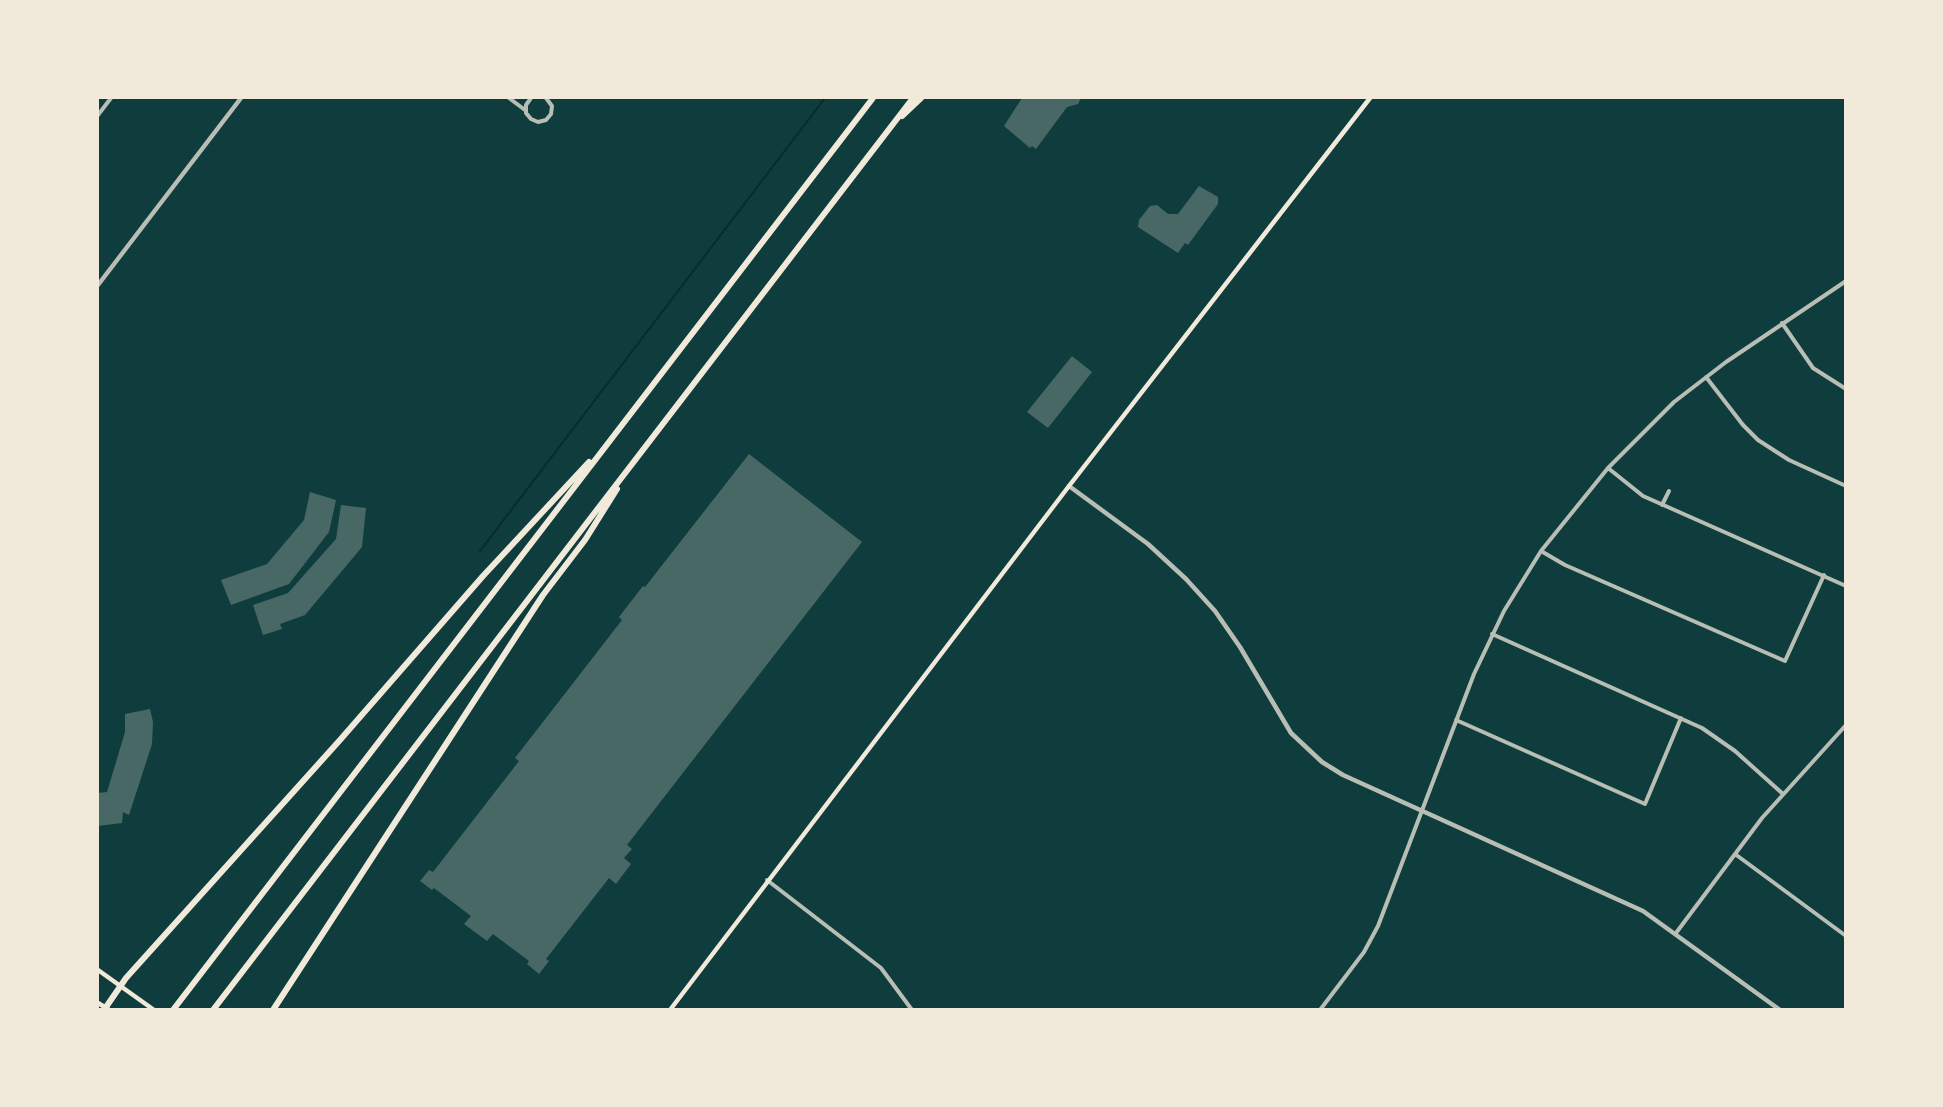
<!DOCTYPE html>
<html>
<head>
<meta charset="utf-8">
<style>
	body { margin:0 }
	#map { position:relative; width:1943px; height:1107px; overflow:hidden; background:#0f3d3e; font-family:"Golos Text",sans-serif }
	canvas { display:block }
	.frame { position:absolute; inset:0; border:99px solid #f1e9da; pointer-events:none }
</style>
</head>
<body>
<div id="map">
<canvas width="1943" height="1107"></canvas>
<div class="frame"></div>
</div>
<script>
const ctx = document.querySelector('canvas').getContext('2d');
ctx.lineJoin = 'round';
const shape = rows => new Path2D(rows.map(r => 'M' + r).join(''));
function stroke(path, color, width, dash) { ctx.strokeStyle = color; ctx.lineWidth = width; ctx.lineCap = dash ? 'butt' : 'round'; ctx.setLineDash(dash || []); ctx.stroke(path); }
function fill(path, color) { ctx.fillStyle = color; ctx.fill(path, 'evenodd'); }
const stream = shape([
	[480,551,825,98]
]);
const building = shape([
	[1022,98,1081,98,1078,104,1067,107,1036,149,1032,146,1030,148,1004,126],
	[1199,186,1218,197,1218,204,1188,245,1185,243,1178,253,1138,227,1139,220,1150,206,1157,205,1168,214,1178,214],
	[1072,356,1092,372,1048,428,1027,412],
	[749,454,862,542,627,845,632,849,624,858,631,864,616,884,609,878,546,959,549,961,539,974,527,964,529,961,493,934,487,941,464,924,471,916,434,888,432,890,420,881,429,870,433,872,519,761,515,758,622,620,619,617,643,586,645,587],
	[310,492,336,500,329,532,289,584,231,605,221,580,267,564,304,520],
	[341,505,366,508,362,547,305,615,280,624,282,629,263,635,253,605,288,593,336,539],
	[150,709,153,722,152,744,129,815,123,812,122,823,98,826,98,793,107,792,125,732,125,714]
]);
const minor = shape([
	[509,98,525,110],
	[531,98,526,105,526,113,531,119,538,122,546,120,551,114,552,106,546,98],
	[98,115,111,98],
	[1782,323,1813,368,1846,389],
	[1706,377,1743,425,1758,440,1789,460,1846,486],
	[1608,468,1643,496,1846,586],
	[1662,505,1669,491],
	[1541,551,1565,565,1785,661,1824,575],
	[1492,634,1702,728,1735,751,1783,794],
	[1456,720,1645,804,1681,718],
	[1735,854,1846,936],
	[767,880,881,968,912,1010],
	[1676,933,1762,818,1846,725],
	[1320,1010,1364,952,1378,926,1474,674,1504,611,1541,551,1608,468,1674,402,1726,362,1846,281]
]);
const tertiary = shape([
	[98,285,241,98],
	[1069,486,1148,544,1186,579,1215,611,1240,647,1291,733,1322,762,1343,775,1643,911,1780,1010]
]);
const secondary = shape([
	[98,970,154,1010],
	[98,1003,108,1009],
	[670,1010,1069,486,1370,98]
]);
const motorway = shape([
	[902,116,921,98],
	[104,1010,126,978,340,740,483,576,589,462],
	[173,1010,873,98],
	[213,1010,913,98],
	[273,1010,543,595,585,540,617,489]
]);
stroke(stream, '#0a2a2b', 2);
fill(building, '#486865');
stroke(minor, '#b8beb3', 4);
stroke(tertiary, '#b8beb3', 4.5);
stroke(secondary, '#f1e9da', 4.5);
stroke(motorway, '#f1e9da', 6);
</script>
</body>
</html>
